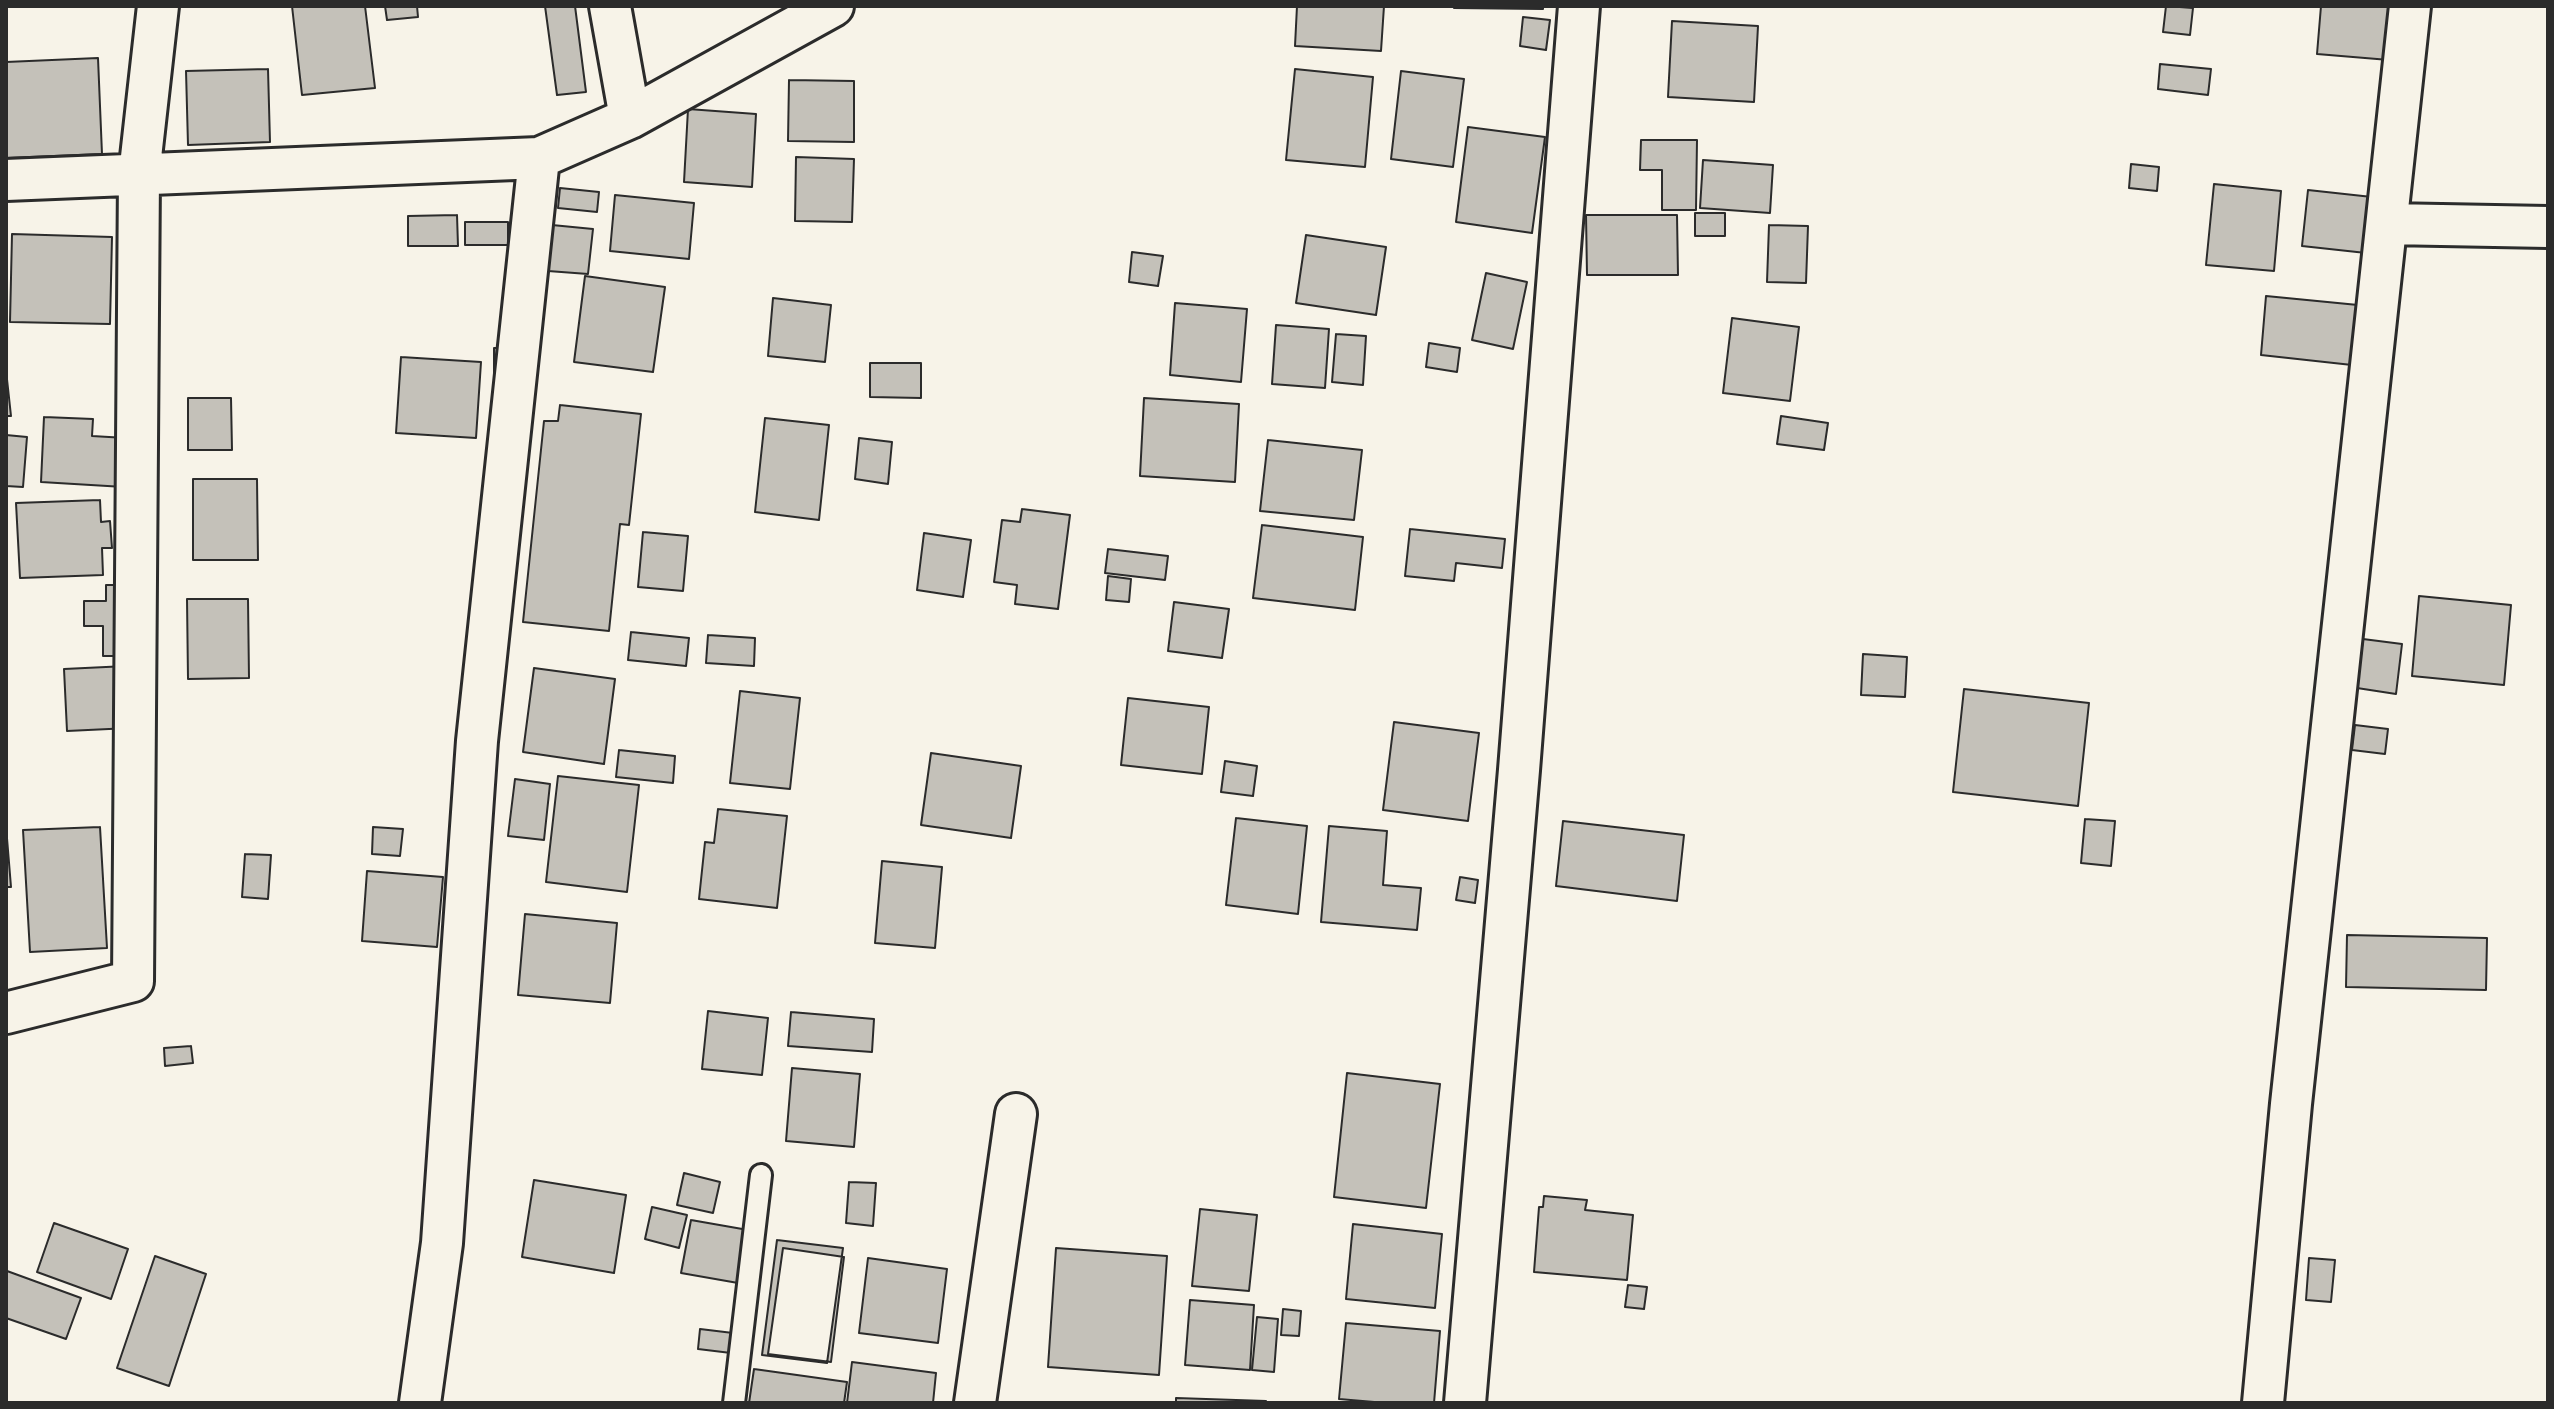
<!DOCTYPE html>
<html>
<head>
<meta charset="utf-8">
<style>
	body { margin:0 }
	#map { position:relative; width:2554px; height:1409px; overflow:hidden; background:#f7f3e8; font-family:"Gochi Hand",sans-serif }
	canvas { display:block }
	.frame { position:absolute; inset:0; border:8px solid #2b2b2b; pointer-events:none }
</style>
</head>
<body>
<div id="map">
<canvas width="2554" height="1409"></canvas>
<div class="frame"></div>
</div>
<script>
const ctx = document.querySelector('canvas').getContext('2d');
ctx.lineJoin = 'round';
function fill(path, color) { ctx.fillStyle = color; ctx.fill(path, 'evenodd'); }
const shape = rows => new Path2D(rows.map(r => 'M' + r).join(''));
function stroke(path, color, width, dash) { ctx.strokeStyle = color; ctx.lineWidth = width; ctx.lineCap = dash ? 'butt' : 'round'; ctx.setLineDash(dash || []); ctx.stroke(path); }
const building = shape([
	[292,6,365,6,375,88,302,95,292,6],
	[385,6,417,6,418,17,387,20,385,6],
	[545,6,575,6,586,92,557,95,545,6],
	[1297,6,1384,6,1381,51,1295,46,1297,6],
	[1454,6,1543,6,1543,9,1454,8,1454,6],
	[2166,6,2193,8,2190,35,2163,32,2166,6],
	[2321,6,2393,6,2389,60,2317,54,2321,6],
	[1523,17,1550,20,1546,50,1520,46,1523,17],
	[1672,21,1758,26,1754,102,1668,97,1672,21],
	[98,58,102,154,6,158,6,62,98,58],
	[2160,64,2211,69,2208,95,2158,89,2160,64],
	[268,69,270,142,188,145,186,71,268,69],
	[1295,69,1373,77,1365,167,1286,160,1295,69],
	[1401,71,1464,79,1453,167,1391,159,1401,71],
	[789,80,854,81,854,142,788,141,789,80],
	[688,109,756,114,752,187,684,182,688,109],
	[1468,127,1545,137,1532,233,1456,222,1468,127],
	[1641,140,1697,140,1696,210,1662,210,1662,170,1640,170,1641,140],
	[796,157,854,159,852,222,795,221,796,157],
	[1703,160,1773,165,1770,213,1700,208,1703,160],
	[2131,164,2159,167,2157,191,2129,188,2131,164],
	[2214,184,2281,191,2274,271,2206,265,2214,184],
	[560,188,599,192,597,212,558,208,560,188],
	[2308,190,2372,197,2366,253,2302,246,2308,190],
	[615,195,694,203,689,259,610,251,615,195],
	[1695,213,1725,213,1725,236,1695,236,1695,213],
	[457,215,458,246,408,246,408,216,457,215],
	[1586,215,1677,215,1678,275,1587,275,1586,215],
	[465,222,508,222,508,245,465,245,465,222],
	[552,225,593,229,588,274,548,271,552,225],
	[1769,225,1808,226,1806,283,1767,282,1769,225],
	[12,234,112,237,110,324,10,322,12,234],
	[1306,235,1386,247,1376,315,1296,303,1306,235],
	[1132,252,1163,256,1158,286,1129,282,1132,252],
	[1486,273,1527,282,1513,349,1472,340,1486,273],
	[585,276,665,287,653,372,574,362,585,276],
	[2266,296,2358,305,2352,365,2261,355,2266,296],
	[773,298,831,305,825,362,768,356,773,298],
	[1175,303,1247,309,1241,382,1170,375,1175,303],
	[1732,318,1799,327,1790,401,1723,393,1732,318],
	[1276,325,1329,329,1325,388,1272,384,1276,325],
	[1336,334,1366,336,1363,385,1332,382,1336,334],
	[1429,343,1460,348,1457,372,1426,367,1429,343],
	[494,348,511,348,511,385,494,386,494,348],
	[401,357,481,362,476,438,396,433,401,357],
	[870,363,921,363,921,398,870,397,870,363],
	[6,370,11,416,6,416,6,370],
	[188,398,231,398,232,450,188,450,188,398],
	[1144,398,1239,404,1235,482,1140,476,1144,398],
	[560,405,641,414,629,525,620,524,609,631,523,622,544,421,558,421,560,405],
	[1781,416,1828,423,1824,450,1777,444,1781,416],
	[44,417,93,419,92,436,126,438,124,487,41,482,44,417],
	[765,418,829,425,819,520,755,512,765,418],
	[6,435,27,437,23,487,6,486,6,435],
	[859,438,892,442,888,484,855,479,859,438],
	[1268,440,1362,450,1354,520,1260,511,1268,440],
	[193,479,257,479,258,560,193,560,193,479],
	[100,500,101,522,110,521,112,548,102,548,103,575,20,578,16,503,100,500],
	[1022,509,1070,515,1058,609,1015,604,1017,585,994,582,1002,520,1020,522,1022,509],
	[1262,525,1363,537,1355,610,1253,598,1262,525],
	[1410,529,1505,539,1502,568,1456,563,1454,581,1405,576,1410,529],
	[643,532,688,536,683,591,638,587,643,532],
	[924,533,971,540,963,597,917,590,924,533],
	[1108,549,1168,556,1165,580,1105,573,1108,549],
	[1108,576,1131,579,1129,602,1106,600,1108,576],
	[106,585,130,585,130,656,103,656,103,626,84,626,84,601,106,601,106,585],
	[2419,596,2511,605,2504,685,2412,676,2419,596],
	[187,599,248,599,249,678,188,679,187,599],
	[1174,602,1229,609,1222,658,1168,651,1174,602],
	[631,632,689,638,686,666,628,660,631,632],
	[708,635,755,638,754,666,706,663,708,635],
	[2363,639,2402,644,2396,694,2357,688,2363,639],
	[1863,654,1907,657,1905,697,1861,695,1863,654],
	[127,666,130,728,67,731,64,669,127,666],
	[534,668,615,679,604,764,523,752,534,668],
	[1964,689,2089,703,2078,806,1953,792,1964,689],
	[740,691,800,698,790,789,730,783,740,691],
	[1128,698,1209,707,1202,774,1121,765,1128,698],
	[1394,722,1479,733,1468,821,1383,810,1394,722],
	[2355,725,2388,729,2385,754,2352,750,2355,725],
	[619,750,675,756,673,783,616,777,619,750],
	[931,753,1021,766,1011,838,921,825,931,753],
	[1225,761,1257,766,1253,796,1221,792,1225,761],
	[558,776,639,785,627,892,546,882,558,776],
	[515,779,550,784,544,840,508,836,515,779],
	[718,809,787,816,777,908,699,899,705,842,714,843,718,809],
	[1236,818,1307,826,1298,914,1226,905,1236,818],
	[2085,819,2115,821,2111,866,2081,863,2085,819],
	[1563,821,1684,835,1677,901,1556,886,1563,821],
	[6,826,11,887,6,887,6,826],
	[1329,826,1387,831,1383,885,1421,888,1417,930,1321,922,1329,826],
	[100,827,107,948,30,952,23,830,100,827],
	[373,827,403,829,400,856,372,854,373,827],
	[245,854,271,855,268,899,242,897,245,854],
	[882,861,942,867,935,948,875,943,882,861],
	[367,871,443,877,437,947,362,941,367,871],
	[1460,877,1478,880,1475,903,1456,900,1460,877],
	[525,914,617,923,610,1003,518,995,525,914],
	[2347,935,2487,938,2486,990,2346,987,2347,935],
	[708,1011,768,1018,762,1075,702,1069,708,1011],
	[791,1012,874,1019,872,1052,788,1046,791,1012],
	[191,1046,193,1063,165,1066,164,1048,191,1046],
	[792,1068,860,1074,854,1147,786,1141,792,1068],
	[1347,1073,1440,1084,1426,1208,1334,1197,1347,1073],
	[684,1173,720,1182,713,1213,677,1205,684,1173],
	[534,1180,626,1195,614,1273,522,1257,534,1180],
	[849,1182,876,1183,873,1226,846,1223,849,1182],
	[1544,1196,1587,1200,1585,1210,1633,1215,1627,1280,1534,1272,1539,1207,1543,1207,1544,1196],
	[652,1207,687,1215,679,1248,645,1239,652,1207],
	[1200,1209,1257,1215,1249,1291,1192,1286,1200,1209],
	[691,1220,748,1230,738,1283,681,1273,691,1220],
	[54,1223,128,1249,111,1299,37,1272,54,1223],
	[1353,1224,1442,1234,1435,1308,1346,1299,1353,1224],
	[777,1240,843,1248,827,1363,762,1355,777,1240],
	[783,1248,844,1257,831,1362,768,1354,783,1248],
	[1056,1248,1167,1256,1159,1375,1048,1367,1056,1248],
	[155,1256,206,1274,169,1386,117,1368,155,1256],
	[868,1258,947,1269,938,1343,859,1333,868,1258],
	[2309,1258,2335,1260,2331,1302,2306,1300,2309,1258],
	[7,1271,81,1298,66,1339,6,1318,7,1271],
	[1628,1285,1647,1287,1644,1309,1625,1307,1628,1285],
	[1190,1300,1254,1305,1250,1370,1185,1365,1190,1300],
	[1283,1309,1301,1311,1299,1336,1281,1335,1283,1309],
	[1257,1317,1278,1319,1274,1372,1252,1370,1257,1317],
	[1346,1323,1440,1331,1434,1403,1386,1403,1339,1399,1346,1323],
	[700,1329,733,1333,731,1353,698,1349,700,1329],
	[852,1362,936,1373,933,1403,847,1403,852,1362],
	[754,1369,847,1382,844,1403,749,1403,754,1369],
	[1176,1398,1266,1401,1266,1403,1176,1403,1176,1398]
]);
const service = shape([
	[734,1403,761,1175]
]);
const minor = shape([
	[610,6,630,118],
	[6,180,539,158,630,118,833,6],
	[2388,224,2548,227],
	[6,1013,133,981,139,175,158,6],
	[420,1403,442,1243,477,741,539,158],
	[975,1403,1016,1114],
	[1465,1403,1519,770,1579,6],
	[2263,1403,2291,1104,2410,6]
]);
fill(building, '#c4c1b9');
stroke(building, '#2b2b2b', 2);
stroke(service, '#2b2b2b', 26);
stroke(minor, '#2b2b2b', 46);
stroke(service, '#f7f3e8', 20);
stroke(minor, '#f7f3e8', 40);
</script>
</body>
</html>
